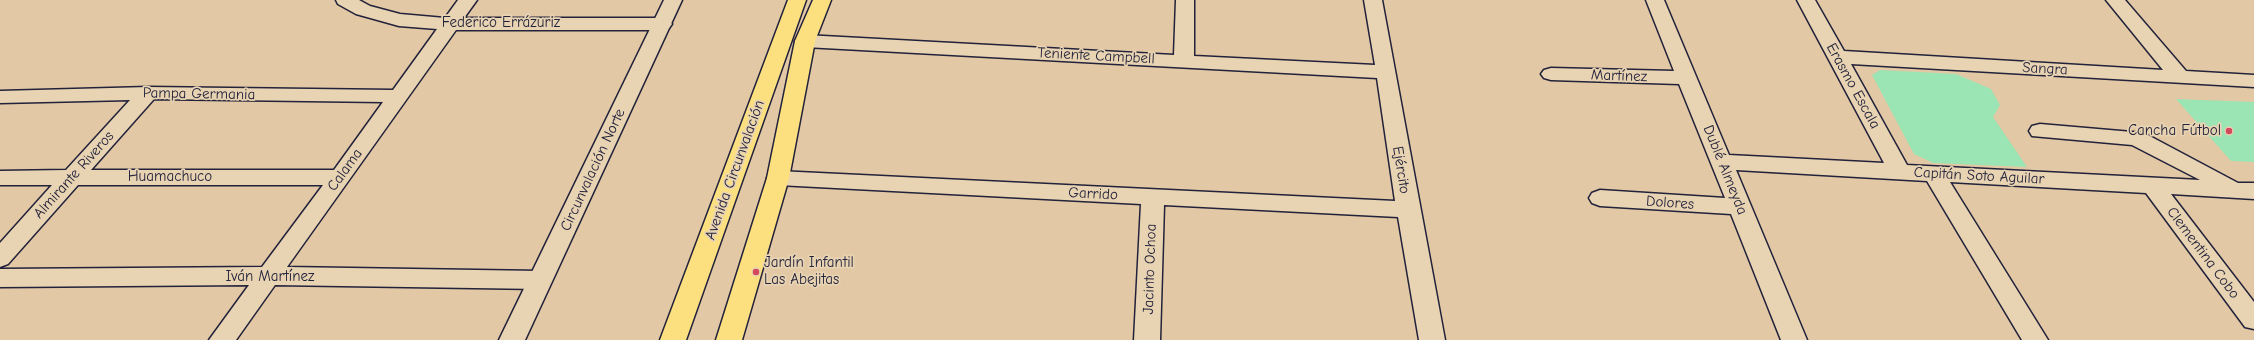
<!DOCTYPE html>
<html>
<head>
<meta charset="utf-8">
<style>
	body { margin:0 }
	canvas { display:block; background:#e2c8a5 }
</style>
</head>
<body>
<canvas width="2254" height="340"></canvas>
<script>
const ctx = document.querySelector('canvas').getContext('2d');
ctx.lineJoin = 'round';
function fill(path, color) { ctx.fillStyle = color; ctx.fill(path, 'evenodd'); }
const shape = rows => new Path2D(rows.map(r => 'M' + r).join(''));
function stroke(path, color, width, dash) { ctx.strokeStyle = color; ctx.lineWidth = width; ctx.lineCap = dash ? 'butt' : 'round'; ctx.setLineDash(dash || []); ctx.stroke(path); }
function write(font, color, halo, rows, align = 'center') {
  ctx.font = font + ' "Comic Neue",sans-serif'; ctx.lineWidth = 3.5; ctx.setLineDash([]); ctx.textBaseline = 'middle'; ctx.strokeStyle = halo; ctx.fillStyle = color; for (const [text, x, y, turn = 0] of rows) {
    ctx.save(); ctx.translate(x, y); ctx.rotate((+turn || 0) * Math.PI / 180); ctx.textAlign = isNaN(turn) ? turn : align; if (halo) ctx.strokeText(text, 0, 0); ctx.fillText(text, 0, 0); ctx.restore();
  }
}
const green = shape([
	[1880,70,1956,74,1991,89,2000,105,1993,117,2027,167,1933,163,1914,154,1872,75],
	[2176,99,2254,102,2254,162,2231,161]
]);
const street = shape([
	[336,0,359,0,370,6,400,14,445,18,458,0,477,0,464,18,662,18,669,20,672,24,669,28,662,30,456,30,287,267,540,271,549,274,552,280,549,286,540,289,275,285,236,340,209,340,249,285,0,287,0,269,262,267,323,185,78,185,8,264,0,267,0,243,52,185,0,185,0,171,66,170,130,100,0,103,0,91,148,87,393,90,437,29,399,26,356,14,338,4,336,0],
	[154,99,383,102,334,170,91,170,154,99],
	[1176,0,1194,0,1194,56,1375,65,1364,0,1382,0,1445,340,1419,340,1398,217,1164,205,1160,340,1134,340,1141,204,778,185,770,183,767,178,770,173,778,171,1395,201,1377,78,805,47,798,45,795,41,798,37,805,35,1174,55,1176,0],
	[1646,0,1664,0,1729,155,1884,163,1797,0,1815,0,1844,51,2163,70,2106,0,2125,0,2186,71,2254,75,2254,87,1851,64,1907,165,2200,180,2132,145,2032,136,2029,131,2032,126,2040,124,2144,133,2238,183,2254,183,2254,199,2171,194,2254,302,2254,329,2245,327,2146,193,1950,182,2048,340,2022,340,1927,181,1736,170,1807,340,1781,340,1731,214,1600,206,1592,203,1589,198,1592,193,1600,190,1725,198,1679,84,1551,80,1544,78,1541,74,1544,70,1551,68,1674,71,1646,0]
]);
const secondary = shape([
	[664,0,682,0,525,340,499,340,664,0]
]);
const primary = shape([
	[788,0,806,0,686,340,660,340,788,0],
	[813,0,831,0,815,41,789,178,742,340,716,340,767,178,795,41,813,0]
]);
const markers = [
	[2229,131,4,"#d1495b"],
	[756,272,4,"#d1495b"]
];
const streetNames = [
	["Federico Errázuriz",501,23],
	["Teniente Campbell",1096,56,3],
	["Sangra",2045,69,3],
	["Martínez",1619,76,2],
	["Erasmo Escala",1853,86,61],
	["Pampa Germania",199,94,1],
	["Calama",345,170,-54],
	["Circunvalación Norte",593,170,-65],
	["Avenida Circunvalación",735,170,-70],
	["Ejército",1401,170,81],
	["Dublé Almeyda",1725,170,68],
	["Almirante Riveros",74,175,-48],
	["Capitán Soto Aguilar",1979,176,3],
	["Huamachuco",170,177],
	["Garrido",1093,194,3],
	["Dolores",1670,203,4],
	["Clementina Cobo",2203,253,53],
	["Jacinto Ochoa",1150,269,-88],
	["Iván Martínez",270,277]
];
const poiNames = [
	["Cancha Fútbol",2221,131],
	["Jardín Infantil",764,263,"left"],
	["Las Abejitas",764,280,"left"]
];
fill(green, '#9be4b3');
stroke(street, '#22223b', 3);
stroke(secondary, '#22223b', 3);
stroke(primary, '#22223b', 3);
fill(street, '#e8d3b2');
fill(secondary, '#e8d3b2');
fill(primary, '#fce080');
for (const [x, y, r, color] of markers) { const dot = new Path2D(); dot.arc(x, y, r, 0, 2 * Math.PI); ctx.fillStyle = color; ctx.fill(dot); stroke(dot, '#e8d3b2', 1.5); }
write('15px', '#22223b', '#e8d3b2', streetNames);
write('15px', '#22223b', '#e8d3b2', poiNames, 'right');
</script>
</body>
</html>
